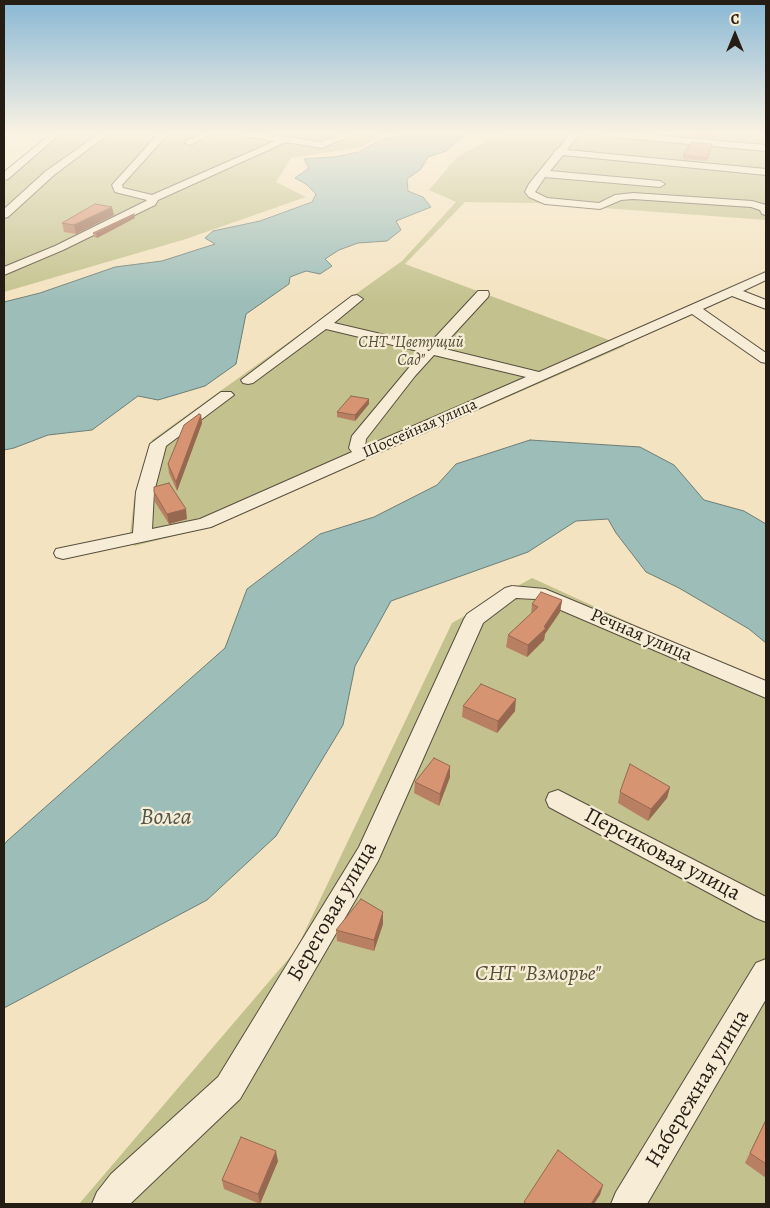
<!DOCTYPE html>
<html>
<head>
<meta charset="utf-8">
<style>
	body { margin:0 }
	#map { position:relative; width:770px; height:1208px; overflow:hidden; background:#f3e3c0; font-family:Alegreya,serif }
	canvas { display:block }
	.frame { position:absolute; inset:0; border:5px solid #251d14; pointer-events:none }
	.north { position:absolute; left:710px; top:10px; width:50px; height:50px; -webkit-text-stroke:4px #f7edd6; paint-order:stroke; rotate:0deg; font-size:14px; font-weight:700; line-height:20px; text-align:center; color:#251d14 }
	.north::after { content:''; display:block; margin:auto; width:18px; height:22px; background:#251d14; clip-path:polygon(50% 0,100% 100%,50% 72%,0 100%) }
</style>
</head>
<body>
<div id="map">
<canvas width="770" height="1208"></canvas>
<div class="frame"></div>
<div class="north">С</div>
</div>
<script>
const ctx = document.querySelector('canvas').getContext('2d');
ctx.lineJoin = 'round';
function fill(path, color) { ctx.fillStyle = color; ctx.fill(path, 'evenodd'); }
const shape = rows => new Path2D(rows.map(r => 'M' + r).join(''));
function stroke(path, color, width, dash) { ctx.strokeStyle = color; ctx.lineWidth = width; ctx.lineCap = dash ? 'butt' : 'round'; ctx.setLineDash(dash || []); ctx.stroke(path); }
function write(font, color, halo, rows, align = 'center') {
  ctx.font = font + ' Alegreya,serif'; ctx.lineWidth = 4.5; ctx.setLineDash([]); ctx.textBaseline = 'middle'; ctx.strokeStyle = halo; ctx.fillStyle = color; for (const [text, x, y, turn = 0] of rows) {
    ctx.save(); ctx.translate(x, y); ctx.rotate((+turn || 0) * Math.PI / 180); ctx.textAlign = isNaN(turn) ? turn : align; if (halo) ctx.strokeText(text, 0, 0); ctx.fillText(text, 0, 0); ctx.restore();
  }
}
const green = shape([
	[54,133,392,133,379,136,362,147,291,158,276,182,306,197,186,239,4,292,4,176],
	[501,133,766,133,766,220,535,203,465,202,405,264,625,346,211,527,134,546,130,535,134,499,152,440,402,261,456,202,429,190,457,157],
	[532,578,766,685,766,1204,79,1204,296,950,452,623]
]);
const water = shape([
	[413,133,472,133,460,139,446,151,428,157,421,169,407,179,408,191,423,197,431,207,396,221,401,230,387,241,358,243,339,250,325,259,332,266,320,274,306,271,290,277,289,284,246,314,236,364,205,386,158,400,138,396,92,430,48,435,14,448,4,450,4,302,40,293,115,267,162,261,215,244,205,238,213,231,260,221,312,202,316,194,306,184,295,178,309,168,304,159,334,157,359,152,382,139,413,133],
	[530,440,640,447,674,465,704,500,744,511,766,524,766,643,749,629,679,588,646,572,616,533,608,519,576,521,528,552,391,601,355,666,343,725,276,836,207,900,4,1008,4,845,7,841,225,648,247,589,320,534,374,517,437,485,456,464,530,440]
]);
const minor = shape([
	[52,133,61,133,8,179,4,180,4,172,52,133],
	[100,133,110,133,54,175,8,217,4,218,4,209,46,171,100,133],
	[159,133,169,133,122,185,123,188,152,195,275,141,243,136,239,133,260,133,321,142,344,133,356,133,322,148,286,142,158,200,155,205,63,250,4,275,4,267,55,246,146,201,147,200,115,192,112,185,159,133],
	[203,133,214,133,192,144,189,145,184,142,203,133],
	[571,133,580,133,567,150,766,169,766,175,563,155,550,171,660,181,665,184,660,187,545,177,535,192,547,198,599,203,615,195,633,193,752,201,766,205,766,215,762,214,760,210,751,207,633,199,621,200,600,209,545,204,529,197,525,192,529,184,554,153,555,150,558,149,571,133],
	[598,133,630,133,766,145,766,151,602,136,598,133],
	[766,272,766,280,743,291,766,300,766,309,732,296,703,309,766,353,766,363,761,362,692,314,211,527,63,559,56,557,54,553,56,549,133,533,136,492,150,444,221,392,231,392,234,395,166,446,154,492,152,529,200,519,352,452,349,448,352,436,422,352,326,329,253,383,248,384,243,383,241,380,352,296,357,295,363,299,334,323,428,345,478,291,488,291,489,294,488,297,441,348,539,372,766,272],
	[434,355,526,377,365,447,366,439,415,376,434,355],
	[512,586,545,589,766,681,766,698,535,599,516,598,483,623,378,861,240,1099,130,1204,92,1204,97,1192,111,1174,218,1077,359,847,464,619,467,614,505,588,512,586],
	[558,790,766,897,766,922,756,918,549,807,546,800,549,793,558,790],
	[766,959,766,999,647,1204,611,1204,616,1192,756,963,766,959]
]);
const wall = shape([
	[696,133,716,133,714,139,696,137],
	[711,148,707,161,683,159,683,155],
	[134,214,135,218,97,238,94,237,93,233],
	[114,215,76,234,64,232,62,223],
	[369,399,369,404,355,421,337,417,337,412],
	[201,415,202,423,177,491,169,473,168,464],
	[154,492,187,519,169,524,155,502],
	[562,600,560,612,545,634,544,640,527,657,506,647,508,635,531,614,532,604],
	[463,706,515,711,497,733,462,717],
	[450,766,450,777,439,806,414,793,415,782],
	[670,787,667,798,648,821,618,803,620,792],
	[383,912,383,924,374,951,337,941,336,930],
	[766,1119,766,1178,745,1163],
	[278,1161,260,1204,224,1189,222,1180]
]);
const shadedWall = shape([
	[112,207,114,215,76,234,74,225],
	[134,214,135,218,97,238,96,233],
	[369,399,369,404,355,421,355,415],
	[201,415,202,423,177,491,176,482],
	[186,509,187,519,169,524,167,514],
	[562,600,560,612,545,634,544,640,527,657,528,645,544,627],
	[516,699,515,711,497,733,498,721],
	[450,766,450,777,439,806,440,794],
	[670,787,667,798,648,821,651,809],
	[383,912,383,924,374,951,374,940],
	[276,1151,278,1161,260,1204,258,1194],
	[603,1185,600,1195,594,1204,591,1204]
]);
const building = shape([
	[696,133,715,133,715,135,696,133],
	[691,142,712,144,708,158,683,155,691,142],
	[95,204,112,207,74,225,62,223,95,204],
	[134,214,96,233,93,233,134,214],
	[351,396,369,399,355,415,337,412,351,396],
	[199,414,201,415,176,482,168,464,184,425,199,414],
	[169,483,186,509,167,514,154,492,154,487,169,483],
	[541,592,562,600,544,627,546,628,528,645,508,635,538,607,532,604,541,592],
	[481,684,516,699,498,721,463,706,481,684],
	[434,758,450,766,440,794,415,782,434,758],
	[630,764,670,787,651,809,620,792,630,764],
	[361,899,383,912,374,940,336,930,361,899],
	[766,1120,766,1164,750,1153,766,1120],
	[241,1137,276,1151,258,1194,222,1180,241,1137],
	[558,1150,603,1185,591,1204,527,1204,524,1202,558,1150]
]);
const farParknames = [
	["СНТ \"Цветущий",411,343],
	["Сад\"",411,361]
];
const farStreetnames = [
	["Шоссейная улица",420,429,-24]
];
const streetNames = [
	["Речная улица",641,636,23]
];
const nearStreetnames = [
	["Персиковая улица",662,855,28],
	["Береговая улица",333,912,-60],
	["Набережная улица",698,1089,-59]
];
const nearParknames = [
	["СНТ \"Взморье\"",538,975]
];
const nearWaternames = [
	["Волга",166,818]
];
fill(green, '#c3c18d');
fill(water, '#9cbdb8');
stroke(water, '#6c7d76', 1);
stroke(minor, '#584e3f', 2);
fill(minor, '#f7edd6');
fill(wall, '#b87f63');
fill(shadedWall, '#966850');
fill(building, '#d69473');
stroke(building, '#966850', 1);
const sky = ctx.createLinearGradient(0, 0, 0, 302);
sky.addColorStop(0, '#89b8d5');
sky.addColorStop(0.44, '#faf2e3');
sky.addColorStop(1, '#faf2e300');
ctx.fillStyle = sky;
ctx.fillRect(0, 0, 770, 302);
write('italic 16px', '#544e38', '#f7edd6', farParknames);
write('16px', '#251d14', '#f7edd6', farStreetnames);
write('19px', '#251d14', '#f7edd6', streetNames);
write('22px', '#251d14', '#f7edd6', nearStreetnames);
write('italic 22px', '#544e38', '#f7edd6', nearParknames);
write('italic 24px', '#4f554d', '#f7edd6', nearWaternames);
</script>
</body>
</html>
